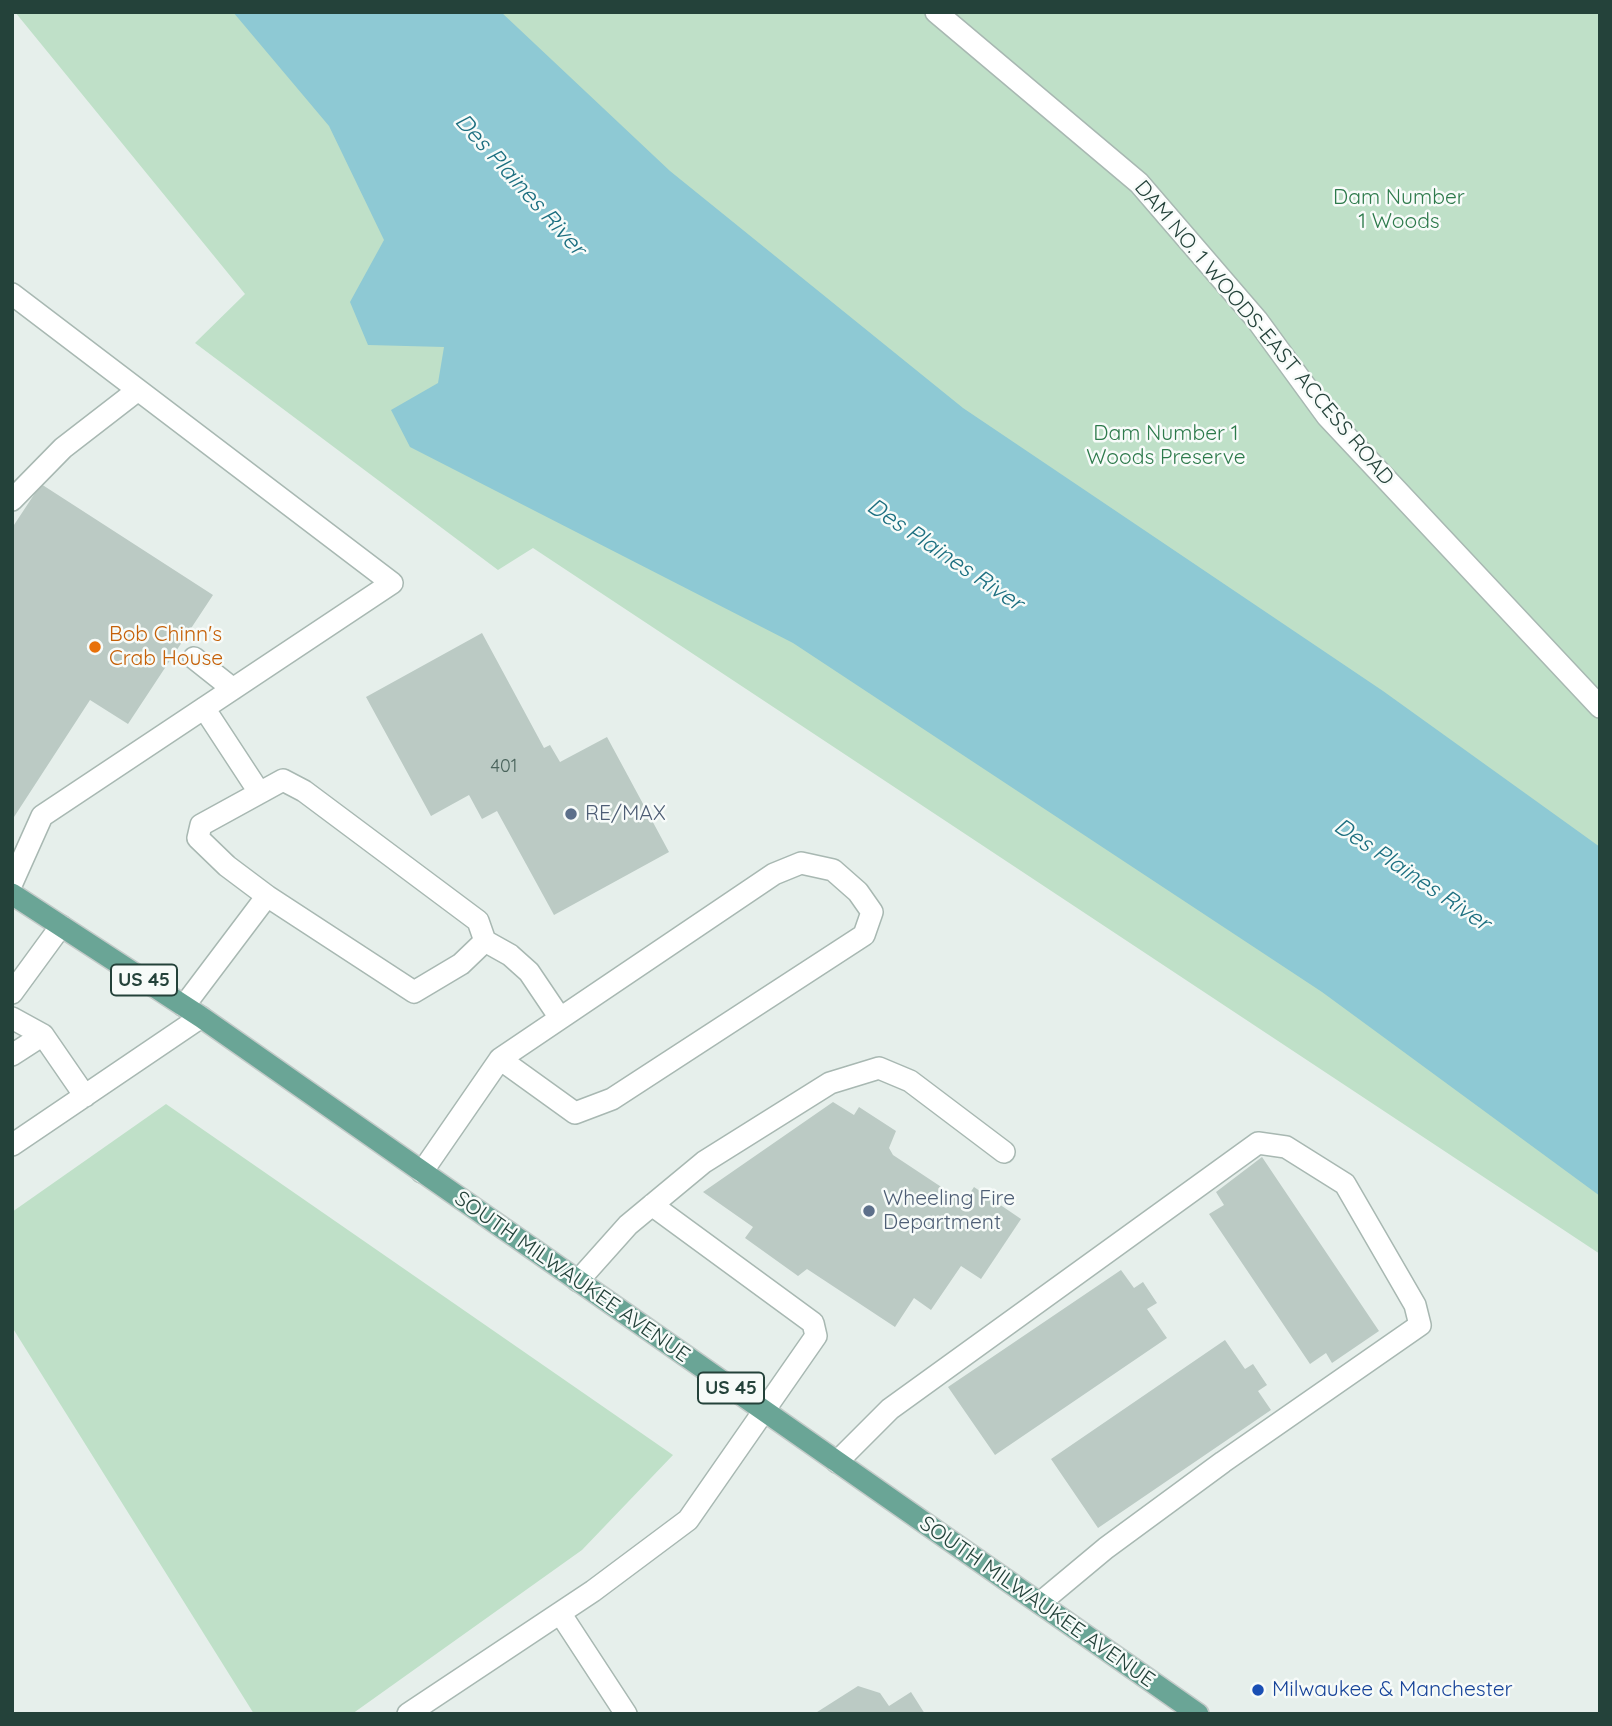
<!DOCTYPE html>
<html>
<head>
<meta charset="utf-8">
<style>
	body { margin:0 }
	#map { position:relative; width:1612px; height:1726px; overflow:hidden; background:#e6efeb; font-family:Quicksand,sans-serif }
	canvas { display:block }
	.frame { position:absolute; inset:0; border:14px solid #24423a; pointer-events:none }
</style>
</head>
<body>
<div id="map">
<canvas width="1612" height="1726"></canvas>
<div class="frame"></div>
</div>
<script>
const ctx = document.querySelector('canvas').getContext('2d');
ctx.lineJoin = 'round';
function fill(path, color) { ctx.fillStyle = color; ctx.fill(path, 'evenodd'); }
const shape = rows => new Path2D(rows.map(r => 'M' + r).join(''));
function stroke(path, color, width, dash) { ctx.strokeStyle = color; ctx.lineWidth = width; ctx.lineCap = dash ? 'butt' : 'round'; ctx.setLineDash(dash || []); ctx.stroke(path); }
function write(font, color, halo, rows, align = 'center') {
  ctx.font = font + ' Quicksand,sans-serif'; ctx.lineWidth = 5; ctx.setLineDash([]); ctx.textBaseline = 'middle'; ctx.strokeStyle = halo; ctx.fillStyle = color; for (const [text, x, y, turn = 0] of rows) {
    ctx.save(); ctx.translate(x, y); ctx.rotate((+turn || 0) * Math.PI / 180); ctx.textAlign = isNaN(turn) ? turn : align; if (halo) ctx.strokeText(text, 0, 0); ctx.fillText(text, 0, 0); ctx.restore();
  }
}
const green = shape([
	[15,12,1600,12,1600,1254,533,548,498,570,195,343,245,294],
	[166,1104,673,1455,582,1550,352,1714,254,1714,12,1327,12,1212]
]);
const water = shape([
	[233,12,501,12,670,171,963,408,1383,691,1600,847,1600,1196,1322,992,793,643,410,447,391,410,438,383,444,347,368,345,350,302,384,240,329,126]
]);
const building = shape([
	[41,484,213,595,128,724,90,700,14,817,12,528],
	[482,633,544,748,550,745,560,762,607,737,669,852,554,915,497,811,482,819,469,795,431,816,366,697],
	[833,1102,854,1115,859,1107,896,1131,889,1148,893,1155,964,1202,974,1187,1021,1219,981,1279,961,1266,931,1310,914,1298,895,1327,807,1269,798,1276,745,1238,753,1227,703,1192],
	[1262,1157,1379,1331,1332,1363,1326,1353,1310,1364,1209,1214,1224,1205,1216,1192],
	[1121,1270,1134,1288,1143,1282,1157,1303,1147,1309,1167,1338,995,1455,948,1387],
	[1225,1340,1245,1369,1253,1364,1267,1385,1258,1391,1271,1410,1098,1528,1051,1459],
	[858,1686,880,1693,889,1706,911,1692,925,1714,814,1714]
]);
const minor = shape([
	[936,12,1139,183,1257,320,1327,416,1600,707],
	[12,294,392,583,42,816,12,883],
	[12,500,63,448,138,390],
	[194,658,233,689],
	[204,708,259,792],
	[485,941,510,955,529,972,560,1018],
	[12,993,61,926],
	[184,1006,267,896,227,866,198,838,201,825,283,780,304,791,478,921,485,941,461,964,414,992,267,896],
	[12,1018,43,1035,12,1055],
	[43,1035,85,1096],
	[12,1145,201,1017],
	[422,1172,500,1059,575,1113,612,1099,864,935,872,912,858,892,833,870,801,863,774,874,500,1059],
	[578,1281,628,1225,704,1162,830,1083,879,1068,910,1081,1004,1152],
	[837,1462,890,1409,1258,1143,1286,1147,1345,1184,1415,1305,1420,1325,1223,1462,1106,1548,1040,1603],
	[560,1613,626,1714],
	[408,1714,593,1591,688,1520,816,1336,813,1323,652,1205]
]);
const major = shape([
	[12,894,201,1017,1198,1714]
]);
const markers = [
	[95,647,7,"#e8710a"],
	[571,814,7,"#5c6f8a"],
	[869,1211,7,"#5c6f8a"],
	[1258,1690,7,"#1a4fb4"]
];
const numberNames = [
	["401",504,767]
];
const shields = [
	[144,980,66],
	[731,1388,66]
];
const shieldNames = [
	["US 45",144,980],
	["US 45",731,1388]
];
const parkNames = [
	["Dam Number",1399,198],
	["1 Woods",1399,222],
	["Dam Number 1",1166,434],
	["Woods Preserve",1166,458]
];
const streetNames = [
	["DAM NO. 1 WOODS-EAST ACCESS ROAD",1264,333,50],
	["SOUTH MILWAUKEE AVENUE",572,1277,35],
	["SOUTH MILWAUKEE AVENUE",1037,1602,35]
];
const foodNames = [
	["Bob Chinn's",109,635],
	["Crab House",109,659]
];
const serviceNames = [
	["RE/MAX",585,814],
	["Wheeling Fire",883,1199],
	["Department",883,1223]
];
const transitNames = [
	["Milwaukee & Manchester",1272,1690]
];
const waterNames = [
	["Des Plaines River",520,185,48],
	["Des Plaines River",945,555,34],
	["Des Plaines River",1412,875,34]
];
fill(green, '#bfe0c8');
fill(water, '#8ec9d4');
fill(building, '#bbcac4');
stroke(minor, '#a8b8b2', 24);
stroke(major, '#c2cac8', 24);
stroke(minor, '#fff', 21);
stroke(major, '#6aa596', 21);
for (const [x, y, r, color] of markers) { const dot = new Path2D(); dot.arc(x, y, r, 0, 2 * Math.PI); ctx.fillStyle = color; ctx.fill(dot); stroke(dot, '#f7fbf9', 2.5); }
write('18px', '#4a645c', null, numberNames);
for (const [x, y, w] of shields) { const box = new Path2D(); box.roundRect(x - w / 2, y - 15.5, w, 31, 5); ctx.fillStyle = '#f7fbf9'; ctx.fill(box); stroke(box, '#24423a', 2); }
write('bold 19px', '#24423a', null, shieldNames);
write('21px', '#2d7a4b', '#f7fbf9', parkNames);
write('21px', '#24423a', '#f7fbf9', streetNames);
write('21px', '#c56008', '#f7fbf9', foodNames, 'left');
write('21px', '#4e5e75', '#f7fbf9', serviceNames, 'left');
write('21px', '#164399', '#f7fbf9', transitNames, 'left');
write('italic 23px', '#1c6f80', '#f7fbf9', waterNames);
</script>
</body>
</html>
